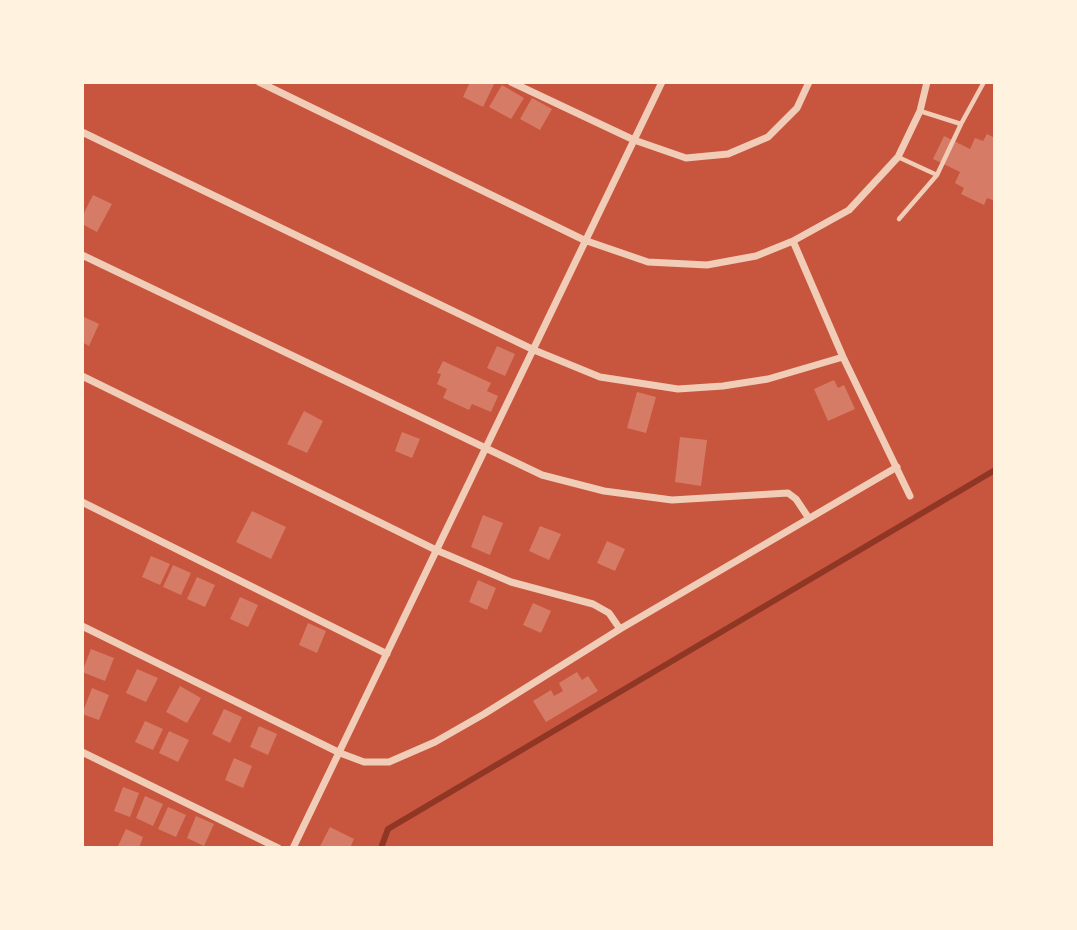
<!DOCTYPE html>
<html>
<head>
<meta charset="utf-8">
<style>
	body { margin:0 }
	#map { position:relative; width:1077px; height:930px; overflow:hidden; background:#c8553d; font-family:"Exo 2",sans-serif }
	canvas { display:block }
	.frame { position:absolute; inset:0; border:84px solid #fff3e0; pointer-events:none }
</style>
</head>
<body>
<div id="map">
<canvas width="1077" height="930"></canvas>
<div class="frame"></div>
</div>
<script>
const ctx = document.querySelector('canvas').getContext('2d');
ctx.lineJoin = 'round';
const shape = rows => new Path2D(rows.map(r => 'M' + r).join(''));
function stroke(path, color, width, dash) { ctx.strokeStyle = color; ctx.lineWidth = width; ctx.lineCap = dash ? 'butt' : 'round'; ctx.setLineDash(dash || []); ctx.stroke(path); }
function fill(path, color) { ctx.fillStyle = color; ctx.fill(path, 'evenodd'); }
const stream = shape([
	[381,848,388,829,995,470]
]);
const building = shape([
	[470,82,495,82,483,107,463,97],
	[502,85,524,98,511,119,489,107],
	[532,98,552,109,540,130,520,119],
	[987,134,995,138,995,201,987,198,984,205,961,194,964,188,955,183,960,172,933,159,944,136,970,149,975,138,983,141],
	[93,195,112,204,97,232,82,224,82,217],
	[82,316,99,324,89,346,82,342],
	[497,346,515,354,505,376,487,368],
	[443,361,491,383,487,391,498,396,491,412,472,404,469,410,443,398,447,389,437,384,441,374,437,373],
	[834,380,838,388,844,385,855,409,828,421,814,389],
	[637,392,656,397,646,433,627,428],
	[304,411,323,421,307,453,287,444],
	[402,432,420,439,412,458,395,451],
	[680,437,707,440,701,486,675,482],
	[252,511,286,527,271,559,236,542],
	[483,515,503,523,490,555,471,547],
	[540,526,561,534,549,560,529,551],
	[607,541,625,549,615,571,597,563],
	[151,556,170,564,160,585,142,577],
	[173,565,191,573,181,595,163,587],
	[197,577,215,585,205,607,187,599],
	[478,580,496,588,487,610,469,602],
	[240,597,258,605,248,627,230,619],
	[533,603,551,611,541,633,523,625],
	[308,623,326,631,317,653,299,645],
	[91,649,114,658,105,681,82,672],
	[137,669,158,678,146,702,126,693],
	[577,672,582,680,588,676,598,691,546,722,533,701,551,690,554,696,563,691,559,683],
	[180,686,201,698,187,723,166,712],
	[92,688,109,695,99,720,82,714],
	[224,709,242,717,230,743,212,734],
	[145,721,163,729,153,750,135,742],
	[259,726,277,734,268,755,250,747],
	[169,731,189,740,178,762,159,753],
	[234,758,252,766,243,788,225,780],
	[123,787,139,793,130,817,114,811],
	[145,796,163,804,153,826,136,818],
	[168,807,186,815,176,837,158,829],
	[196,816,214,824,204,846,187,838],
	[330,827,354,839,350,848,319,848],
	[126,829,143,837,139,848,117,848]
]);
const service = shape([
	[961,124,984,82],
	[898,157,937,175,961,124,920,111],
	[899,219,937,175]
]);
const minor = shape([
	[259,82,584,240,648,262,707,265,756,256,793,241,849,210,898,157,920,111,927,82],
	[511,82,634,140,686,158,728,154,768,137,797,108,809,82],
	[82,132,534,350,600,377,678,389,723,386,768,379,843,357],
	[793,241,843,357,910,496],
	[82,255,542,475,604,491,672,500,788,493,796,499,808,517],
	[82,376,436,550,511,582,593,604,609,613,620,629],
	[82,502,387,654],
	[82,626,340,753,364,762,389,762,435,742,484,714,620,629,897,467],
	[82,752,278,848],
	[293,848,662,82]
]);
stroke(stream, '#8f3625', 6);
fill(building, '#d67c66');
stroke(service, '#f1ccb7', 4.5);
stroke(minor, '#f1ccb7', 7);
</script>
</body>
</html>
